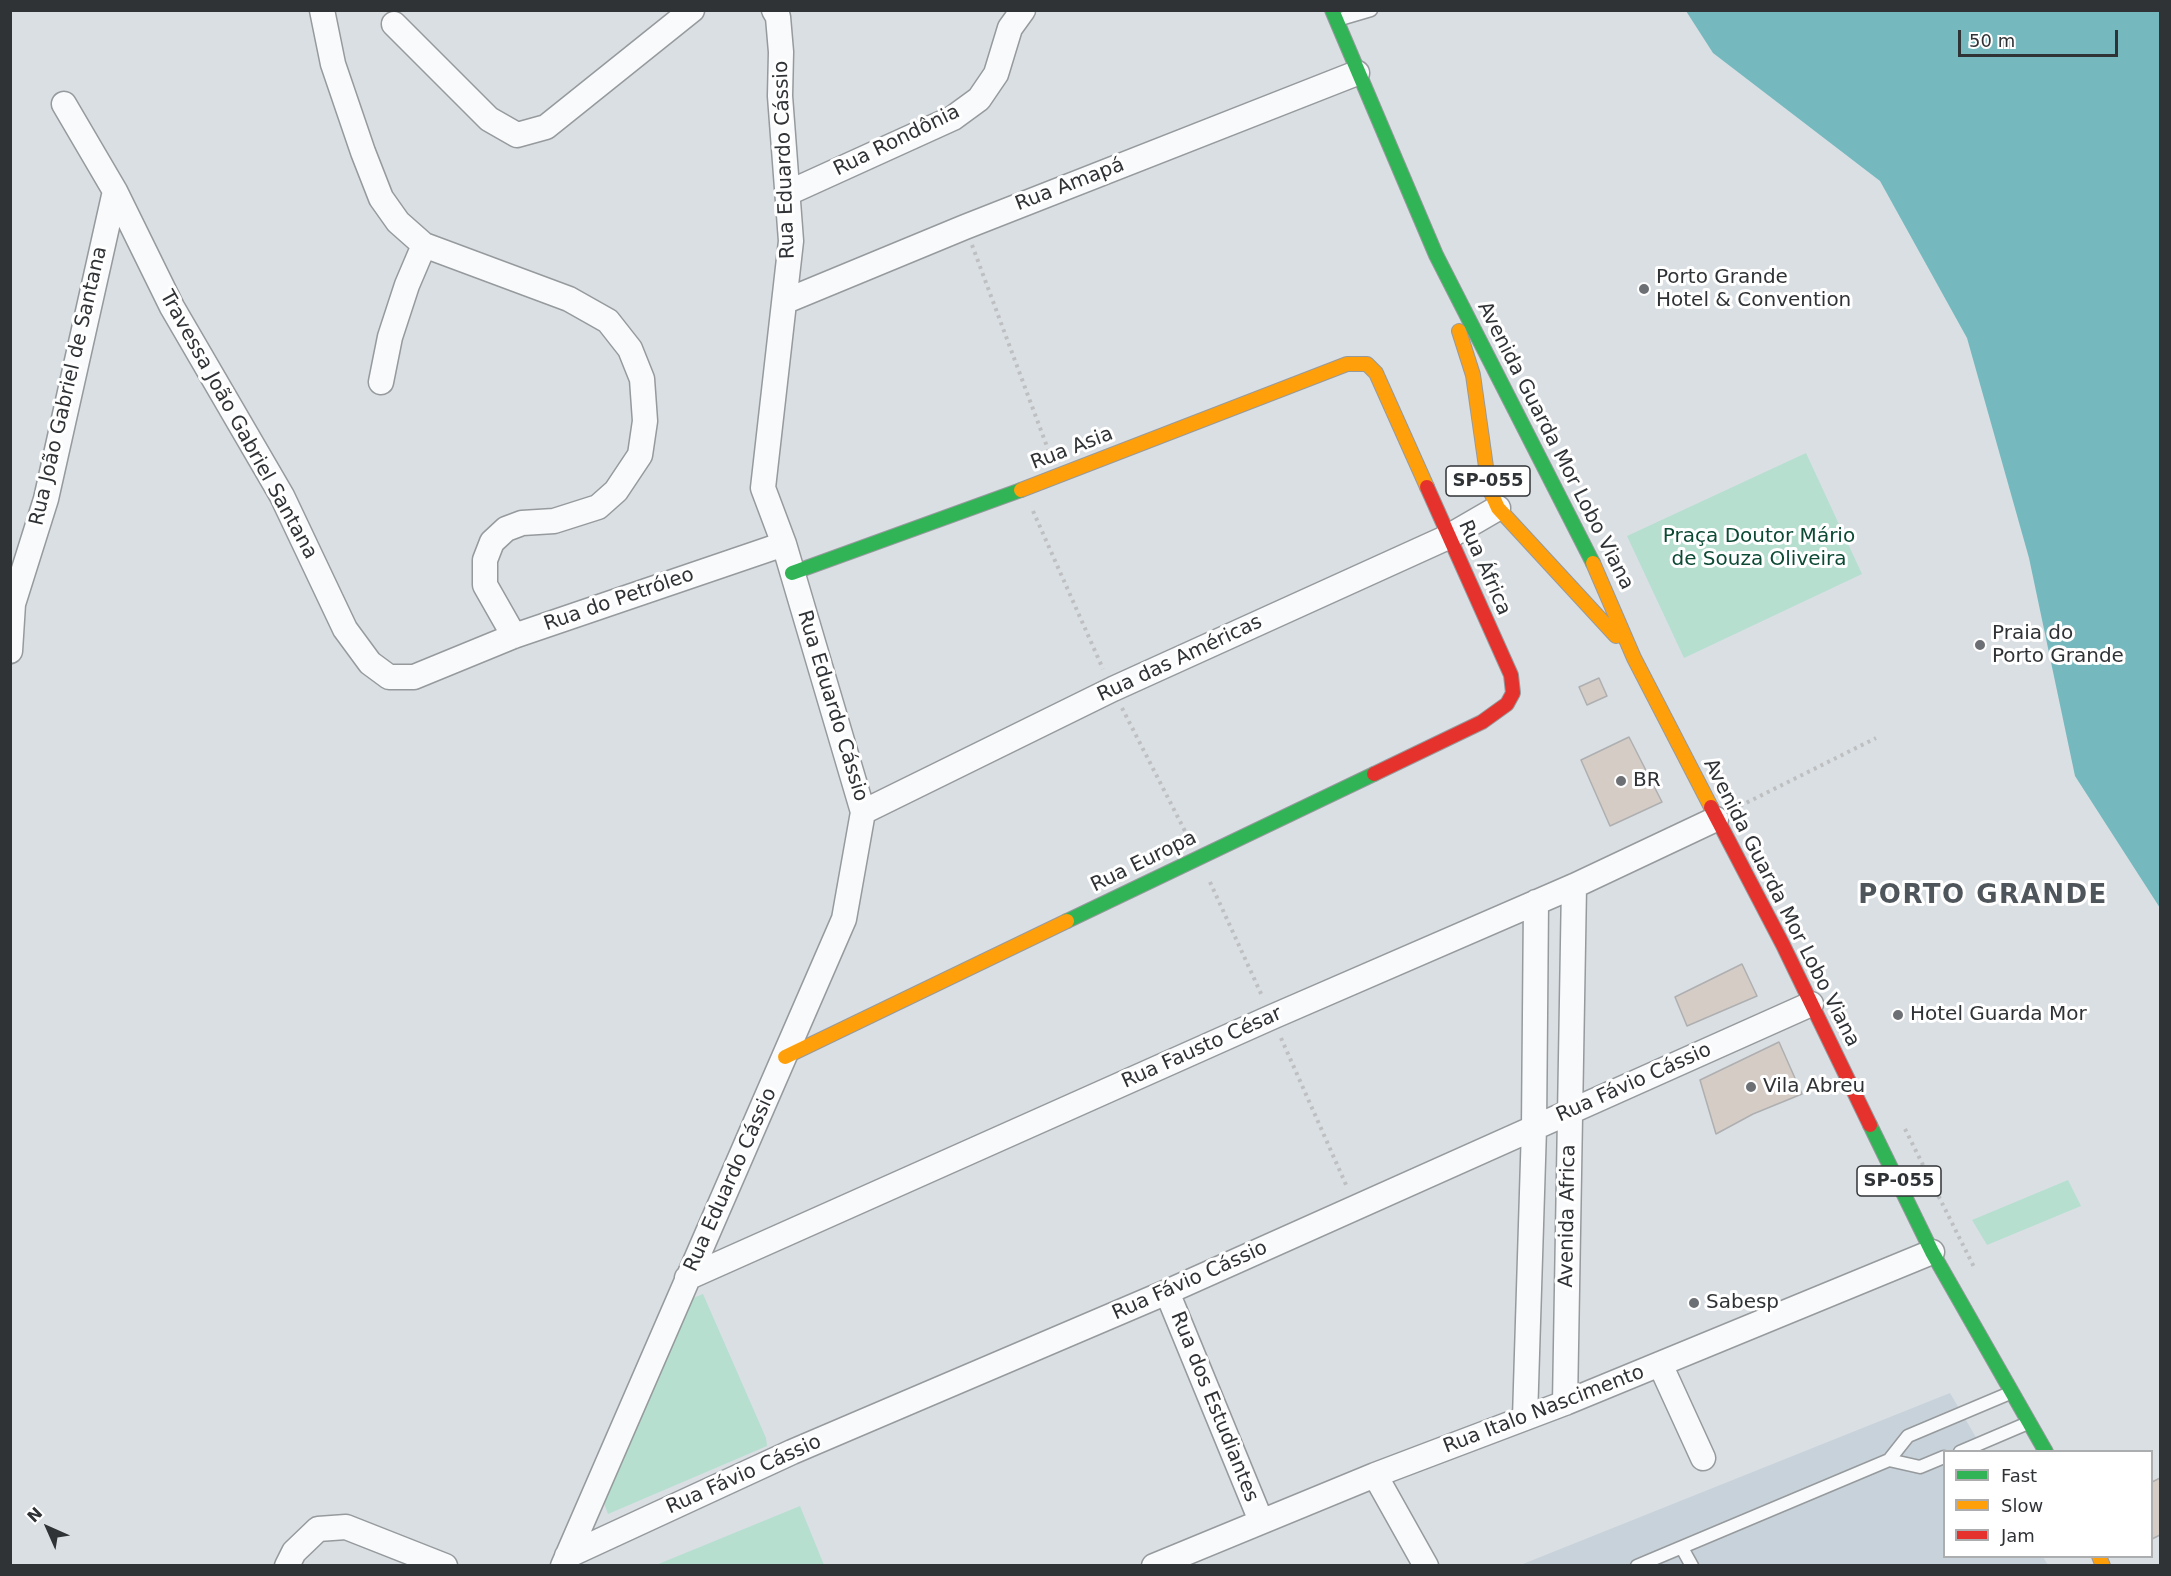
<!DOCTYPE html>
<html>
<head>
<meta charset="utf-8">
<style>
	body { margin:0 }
	#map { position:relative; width:2171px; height:1576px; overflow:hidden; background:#dadfe4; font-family:"DejaVu Sans",sans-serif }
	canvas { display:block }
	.frame { position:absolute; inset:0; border:12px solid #303336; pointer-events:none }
	.legend { position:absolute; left:1943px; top:1450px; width:210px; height:108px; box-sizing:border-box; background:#fff; border:2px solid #acadaf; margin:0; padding:8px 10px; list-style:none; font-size:18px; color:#303336 }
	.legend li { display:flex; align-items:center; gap:12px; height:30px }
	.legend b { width:30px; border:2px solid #acadaf }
	.north { position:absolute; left:18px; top:1498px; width:60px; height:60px; -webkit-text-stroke:4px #fff; paint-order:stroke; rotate:315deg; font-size:16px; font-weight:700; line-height:24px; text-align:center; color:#303336 }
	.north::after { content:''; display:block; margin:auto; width:21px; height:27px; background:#303336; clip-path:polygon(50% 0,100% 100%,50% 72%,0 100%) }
	.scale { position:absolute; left:1958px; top:30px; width:160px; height:27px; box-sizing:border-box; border:3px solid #303336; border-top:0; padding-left:8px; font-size:18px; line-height:21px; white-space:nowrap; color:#303336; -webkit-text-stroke:4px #fff; paint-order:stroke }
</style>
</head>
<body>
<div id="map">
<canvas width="2171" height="1576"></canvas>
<div class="frame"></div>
<ul class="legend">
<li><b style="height:8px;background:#30b455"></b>Fast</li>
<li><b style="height:8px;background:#ff9f0a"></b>Slow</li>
<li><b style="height:8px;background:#e5322d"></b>Jam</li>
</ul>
<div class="north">N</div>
<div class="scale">50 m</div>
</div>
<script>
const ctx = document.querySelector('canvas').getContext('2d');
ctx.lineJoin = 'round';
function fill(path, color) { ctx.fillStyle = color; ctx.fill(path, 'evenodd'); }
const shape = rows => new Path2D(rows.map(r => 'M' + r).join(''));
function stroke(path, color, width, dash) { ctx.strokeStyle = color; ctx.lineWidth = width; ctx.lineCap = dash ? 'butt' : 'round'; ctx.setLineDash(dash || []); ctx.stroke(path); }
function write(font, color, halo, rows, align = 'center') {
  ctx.font = font + ' "DejaVu Sans",sans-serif'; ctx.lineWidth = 6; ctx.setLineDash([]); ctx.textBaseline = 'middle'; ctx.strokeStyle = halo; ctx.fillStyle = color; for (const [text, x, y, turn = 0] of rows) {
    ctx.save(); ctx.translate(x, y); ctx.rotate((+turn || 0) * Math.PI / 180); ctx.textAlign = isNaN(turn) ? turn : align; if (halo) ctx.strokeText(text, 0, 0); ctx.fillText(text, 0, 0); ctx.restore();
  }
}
const built = shape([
	[1950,1393,1984,1451,1944,1452,1944,1556,2043,1557,2048,1565,1518,1566]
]);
const green = shape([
	[1806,453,1862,574,1684,658,1627,536],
	[2068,1180,2081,1206,1987,1245,1972,1220],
	[703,1294,766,1438,767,1446,608,1514,602,1498,693,1298],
	[800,1506,824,1565,656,1565]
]);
const water = shape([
	[1686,11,2160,11,2160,908,2075,776,2029,558,1967,338,1880,181,1713,53]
]);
const building = shape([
	[1599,678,1607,696,1587,705,1579,687,1599,678],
	[1629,737,1662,802,1610,826,1581,760,1629,737],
	[1742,964,1757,996,1687,1026,1675,997,1742,964],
	[1779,1042,1802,1094,1753,1114,1716,1134,1700,1080,1779,1042],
	[2160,1478,2160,1535,2152,1539,2152,1482,2160,1478]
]);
const path = shape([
	[972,245,1049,452],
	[1033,511,1103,669],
	[1122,708,1187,835],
	[1740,806,1876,738],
	[1210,882,1263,998],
	[1281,1038,1347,1187],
	[1905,1129,1975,1269]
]);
const lane = shape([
	[1337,20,1371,10],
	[1960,1452,2028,1423],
	[1944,1457,1920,1467,1889,1460,1908,1436,2010,1393],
	[1682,1548,1692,1566],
	[1637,1566,1889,1460]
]);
const street = shape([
	[322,10,333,64,363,152,381,198,398,222,424,245,569,299,608,321,630,349,642,379,645,421,640,455,616,491,598,507,554,521,522,523,506,529,492,542,485,560,485,585,514,636],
	[394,24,489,119,517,135,546,127,692,10],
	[64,104,115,191,172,307,282,496,345,629,370,663,389,677,414,677,514,636,784,544],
	[788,193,953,118,979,99,996,74,1010,28,1023,10],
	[786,301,965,227,1357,73],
	[381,382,390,337,407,285,424,245],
	[10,651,13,604,46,499,115,191],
	[863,812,1113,689,1448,537,1498,508],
	[687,1278,1272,1017,1574,886,1716,819],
	[1167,1292,1261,1521],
	[1660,1364,1703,1458],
	[1565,1403,1574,886],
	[1525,1418,1534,1128,1536,902],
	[1375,1475,1426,1566],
	[567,1556,792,1452,1167,1292,1811,1004],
	[287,1566,294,1552,318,1529,346,1527,445,1566],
	[563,1566,844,919,863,812,784,544,763,488,791,241,780,96,781,52,778,17,774,10],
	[1154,1566,1375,1475,1565,1403,1932,1252]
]);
const fast = shape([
	[1332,10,1436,255,1593,563],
	[792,573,1021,490],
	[1067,921,1374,774],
	[1870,1125,1932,1252,2046,1452]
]);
const slow = shape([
	[1459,331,1473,375,1489,488,1498,508,1616,636],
	[1021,490,1347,364,1367,364,1376,373,1427,487],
	[1593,563,1634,658,1711,807],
	[785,1057,1067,921],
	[2099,1556,2103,1566]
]);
const jam = shape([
	[1374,774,1482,722,1507,704,1513,693,1511,675,1427,487],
	[1711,807,1783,945,1870,1125]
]);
const markers = [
	[1644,289,6,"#6c6f73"],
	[1980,645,6,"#6c6f73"],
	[1621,781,6,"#6c6f73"],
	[1898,1015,6,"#6c6f73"],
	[1751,1087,6,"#6c6f73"],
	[1694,1303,6,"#6c6f73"]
];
const shields = [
	[1488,481,84],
	[1899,1181,84]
];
const shieldNames = [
	["SP-055",1488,481],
	["SP-055",1899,1181]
];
const streetNames = [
	["Rua Rondônia",897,141,-26],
	["Rua Eduardo Cássio",785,160,-92],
	["Rua Amapá",1070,185,-21],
	["Rua João Gabriel de Santana",69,386,-77],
	["Travessa João Gabriel Santana",238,425,61],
	["Avenida Guarda Mor Lobo Viana",1555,446,63],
	["Rua Asia",1072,449,-21],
	["Rua África",1484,568,66],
	["Rua do Petróleo",619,600,-19],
	["Rua das Américas",1180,659,-25],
	["Rua Eduardo Cássio",832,706,73],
	["Rua Europa",1144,862,-26],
	["Avenida Guarda Mor Lobo Viana",1781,903,63],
	["Rua Fausto César",1202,1048,-24],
	["Rua Fávio Cássio",1634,1083,-24],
	["Rua Eduardo Cássio",731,1180,-66],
	["Avenida Africa",1568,1216,-89],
	["Rua Fávio Cássio",1190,1281,-24],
	["Rua dos Estudiantes",1214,1407,68],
	["Rua Italo Nascimento",1544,1410,-21],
	["Rua Fávio Cássio",744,1475,-24]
];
const poiNames = [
	["Porto Grande",1656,278],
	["Hotel & Convention",1656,301],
	["Praia do",1992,634],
	["Porto Grande",1992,657],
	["BR",1633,781],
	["Hotel Guarda Mor",1910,1015],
	["Vila Abreu",1763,1087],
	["Sabesp",1706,1303]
];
const parkNames = [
	["Praça Doutor Mário",1759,537],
	["de Souza Oliveira",1759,560]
];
const districtNames = [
	["PORTO GRANDE",1983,896]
];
fill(built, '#c8d2da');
fill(green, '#b6dfcf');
fill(water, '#75b9bf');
fill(building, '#d5ccc6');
stroke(building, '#aeafb0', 1.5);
stroke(lane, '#969a9d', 15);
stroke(street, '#969a9d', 27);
stroke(fast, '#969a9d', 16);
stroke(slow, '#969a9d', 16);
stroke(jam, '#969a9d', 16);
stroke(path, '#bebfc0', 4, [3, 4.5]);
stroke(lane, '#f9fafb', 12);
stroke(street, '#f9fafb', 24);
stroke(fast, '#30b455', 14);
stroke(slow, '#ff9f0a', 14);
stroke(jam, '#e5322d', 14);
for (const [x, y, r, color] of markers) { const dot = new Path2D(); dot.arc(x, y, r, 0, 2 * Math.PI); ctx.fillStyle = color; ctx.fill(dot); stroke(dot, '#fff', 2); }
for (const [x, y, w] of shields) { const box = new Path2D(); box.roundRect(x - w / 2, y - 15, w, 30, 4.5); ctx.fillStyle = '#fff'; ctx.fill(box); stroke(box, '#303336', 1.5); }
write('bold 18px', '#303336', null, shieldNames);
write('20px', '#303336', '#fff', streetNames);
write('20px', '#303336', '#fff', poiNames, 'left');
write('20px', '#0c4a34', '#fff', parkNames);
ctx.letterSpacing = '1.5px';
write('bold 26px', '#4e555b', '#fff', districtNames);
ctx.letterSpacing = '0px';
</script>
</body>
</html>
